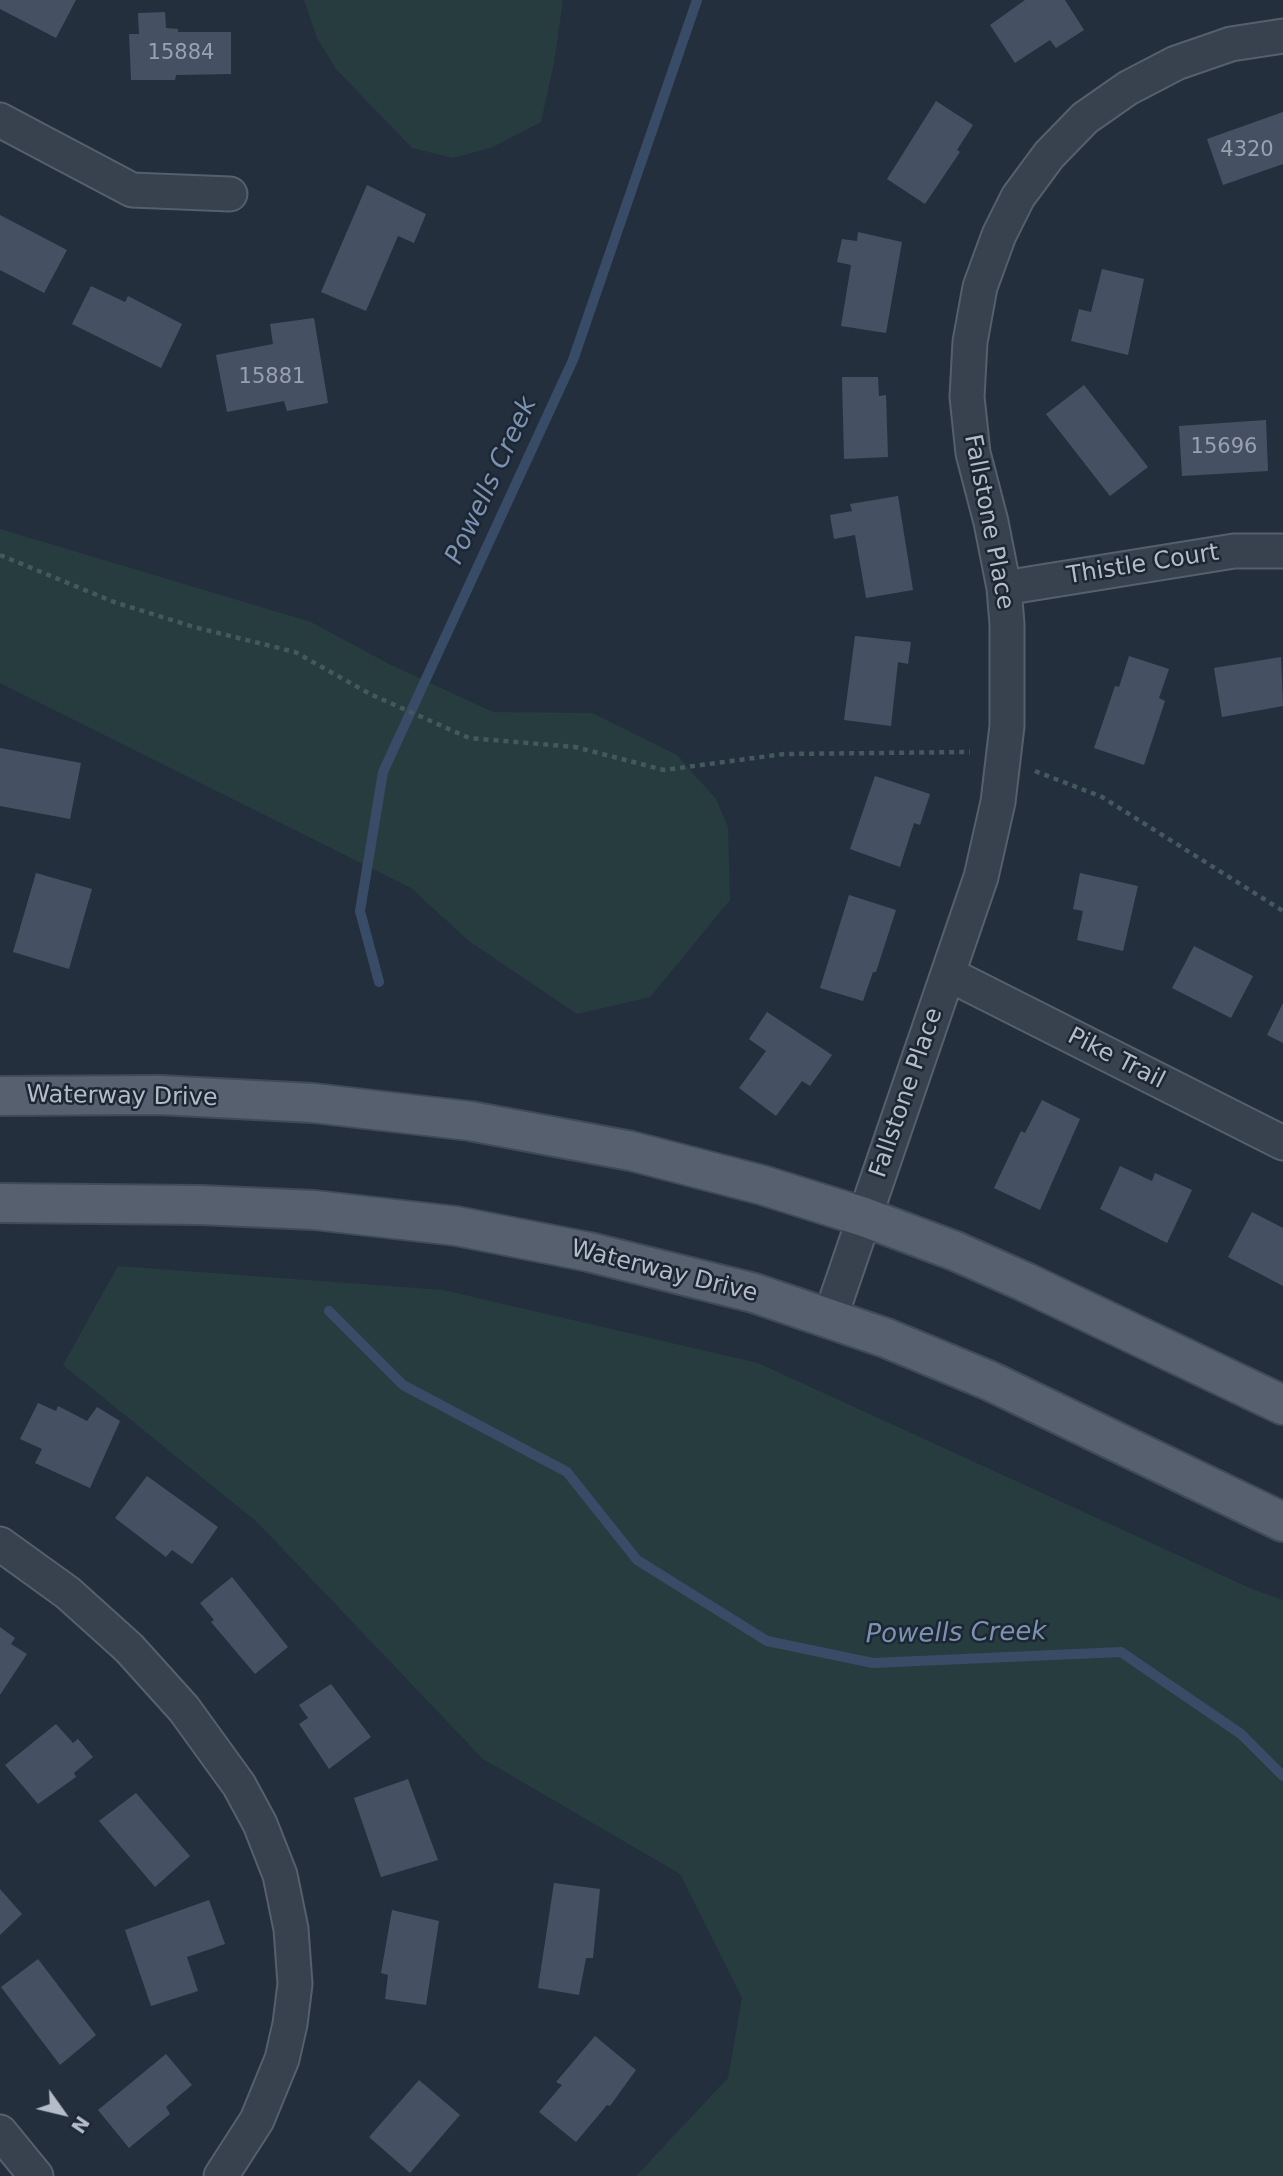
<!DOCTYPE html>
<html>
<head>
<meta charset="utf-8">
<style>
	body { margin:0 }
	#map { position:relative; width:1283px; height:2176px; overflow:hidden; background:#242f3e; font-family:"DejaVu Sans",sans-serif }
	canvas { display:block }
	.north { position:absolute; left:28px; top:2078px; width:70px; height:70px; -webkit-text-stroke:5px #1d2633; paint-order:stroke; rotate:124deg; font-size:19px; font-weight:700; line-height:28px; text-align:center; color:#b4bcc9 }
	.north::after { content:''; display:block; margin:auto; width:24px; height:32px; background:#b4bcc9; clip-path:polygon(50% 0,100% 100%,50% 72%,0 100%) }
</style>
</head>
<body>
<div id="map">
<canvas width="1283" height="2176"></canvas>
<div class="north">N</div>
</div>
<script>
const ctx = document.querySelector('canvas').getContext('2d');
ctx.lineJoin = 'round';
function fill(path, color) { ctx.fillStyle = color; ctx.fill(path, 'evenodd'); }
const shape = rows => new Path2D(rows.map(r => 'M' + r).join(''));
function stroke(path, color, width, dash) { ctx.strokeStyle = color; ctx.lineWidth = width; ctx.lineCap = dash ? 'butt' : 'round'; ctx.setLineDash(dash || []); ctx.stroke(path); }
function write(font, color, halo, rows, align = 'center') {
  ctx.font = font + ' "DejaVu Sans",sans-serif'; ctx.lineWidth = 5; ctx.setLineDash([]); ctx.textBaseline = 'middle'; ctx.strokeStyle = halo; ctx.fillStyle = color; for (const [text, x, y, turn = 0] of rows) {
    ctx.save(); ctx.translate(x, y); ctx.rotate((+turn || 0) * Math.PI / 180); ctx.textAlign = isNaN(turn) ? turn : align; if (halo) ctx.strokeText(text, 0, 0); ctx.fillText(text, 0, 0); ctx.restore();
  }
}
const green = shape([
	[304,0,563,0,554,63,541,122,493,147,453,158,412,148,336,69,317,38],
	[0,529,311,622,389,664,493,712,592,713,677,755,716,799,728,827,730,900,650,997,577,1014,469,941,411,888,0,683],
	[118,1266,443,1290,758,1363,1252,1589,1283,1600,1283,2176,636,2176,728,2078,742,1998,680,1874,483,1759,257,1522,63,1365]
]);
const stream = shape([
	[379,982,360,911,383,772,573,360,697,0],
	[329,1311,403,1385,567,1472,637,1560,767,1641,873,1663,1121,1652,1241,1734,1283,1776]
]);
const building = shape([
	[0,0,76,0,56,38,0,9],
	[1025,0,1065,0,1084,30,1056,48,1050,40,1015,63,990,25],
	[165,12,166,28,178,29,178,32,231,32,231,74,176,75,175,80,131,80,129,34,139,34,138,13],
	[936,101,973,125,957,150,960,152,925,204,887,179],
	[1283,112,1283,164,1223,185,1207,139],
	[367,185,426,214,414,243,398,236,366,311,321,292],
	[0,215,67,250,44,293,0,270],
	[858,232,902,242,886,333,841,326,851,265,837,262,842,239,857,241],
	[1102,269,1144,279,1128,355,1071,341,1079,309,1091,312],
	[91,286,125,302,128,296,182,324,161,368,72,324],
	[314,318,328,403,287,411,284,401,227,412,216,355,273,344,270,324],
	[842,377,878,377,879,396,886,395,888,457,844,459],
	[1084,385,1148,467,1110,496,1046,414],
	[1266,420,1268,471,1182,476,1179,426],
	[898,496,913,590,866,598,855,535,834,539,830,515,852,511,850,504],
	[855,636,911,642,908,664,898,662,891,726,844,720],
	[1129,656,1169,669,1159,698,1165,701,1144,765,1094,748,1115,686,1119,687],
	[1281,657,1283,706,1222,717,1214,668],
	[0,748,81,763,70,819,0,806],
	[875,776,930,794,920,825,914,823,900,867,850,849],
	[36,873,92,889,69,969,13,952],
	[1080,873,1138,886,1123,951,1077,940,1083,911,1073,909],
	[849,895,896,910,876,972,873,972,863,1001,820,988],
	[1194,946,1253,976,1231,1018,1172,988],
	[1283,1003,1283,1043,1267,1035],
	[767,1012,832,1055,810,1086,802,1081,776,1116,739,1088,766,1051,749,1039],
	[1042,1100,1080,1119,1040,1210,994,1188,1021,1131,1025,1133],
	[1120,1166,1152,1181,1155,1173,1192,1190,1167,1243,1100,1209],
	[1252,1212,1283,1228,1283,1286,1228,1257],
	[38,1403,56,1411,58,1406,87,1421,97,1407,120,1421,90,1488,35,1463,42,1449,20,1439],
	[147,1476,218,1527,192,1564,172,1550,166,1557,115,1518],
	[232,1577,288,1647,255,1674,211,1622,214,1620,200,1603],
	[0,1627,15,1638,11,1644,27,1654,0,1695],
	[331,1684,371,1737,329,1769,299,1724,308,1718,299,1705],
	[56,1724,73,1743,78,1739,93,1757,74,1773,76,1777,38,1804,5,1765],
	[408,1779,438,1860,381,1877,354,1798],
	[136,1793,190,1856,155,1887,99,1821],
	[554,1883,600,1889,593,1958,586,1958,579,1995,538,1988],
	[0,1889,22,1914,0,1935],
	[209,1900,225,1944,187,1957,198,1991,151,2006,125,1930],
	[392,1910,439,1921,426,2005,385,1999,388,1975,381,1973],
	[38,1959,96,2035,60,2065,1,1987],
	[595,2036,636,2070,610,2106,607,2105,576,2142,539,2112,562,2085,556,2082],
	[166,2054,192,2085,166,2107,170,2114,129,2148,98,2110],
	[419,2080,460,2115,410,2173,369,2137]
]);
const path = shape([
	[0,555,114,602,194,627,295,652,370,694,469,738,575,747,664,770,784,754,970,752],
	[1035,771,1102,797,1283,911]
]);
const minor = shape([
	[0,120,132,190,230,194],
	[1004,588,1234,551,1283,551],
	[948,974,1283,1143],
	[830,1318,981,877,998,802,1007,726,1007,624,1004,588,991,522,973,453,967,397,970,342,980,287,999,235,1018,197,1049,155,1085,118,1128,88,1176,63,1231,44,1283,36],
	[0,1544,68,1593,129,1648,184,1709,239,1785,260,1824,280,1875,291,1929,295,1984,290,2024,282,2059,257,2120,221,2176],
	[0,2132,36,2176]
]);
const major = shape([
	[0,1096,159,1095,313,1103,470,1121,631,1151,762,1185,864,1217,955,1251,1025,1282,1283,1405],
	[0,1203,200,1205,314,1210,456,1226,589,1252,754,1293,886,1338,990,1381,1283,1522]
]);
const numberNames = [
	["15884",181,54],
	["4320",1247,151],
	["15881",272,378],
	["15696",1224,448]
];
const streetNames = [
	["Fallstone Place",988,522,79],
	["Thistle Court",1143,565,-9],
	["Pike Trail",1116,1059,27],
	["Fallstone Place",907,1093,-71],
	["Waterway Drive",122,1097,1],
	["Waterway Drive",664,1272,14]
];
const waterNames = [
	["Powells Creek",492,481,-65],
	["Powells Creek",956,1634,-1]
];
fill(green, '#263c3f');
stroke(stream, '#394c67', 10);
fill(building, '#455162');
stroke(minor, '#565f6c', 37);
stroke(major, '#414a57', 42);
stroke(path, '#44595c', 4.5, [5, 5]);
stroke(minor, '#38414e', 33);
stroke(major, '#56606e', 38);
write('21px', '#98a1af', null, numberNames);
write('24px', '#b4bcc9', '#1d2633', streetNames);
write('italic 26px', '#7c92b1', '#1d2633', waterNames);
</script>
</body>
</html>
